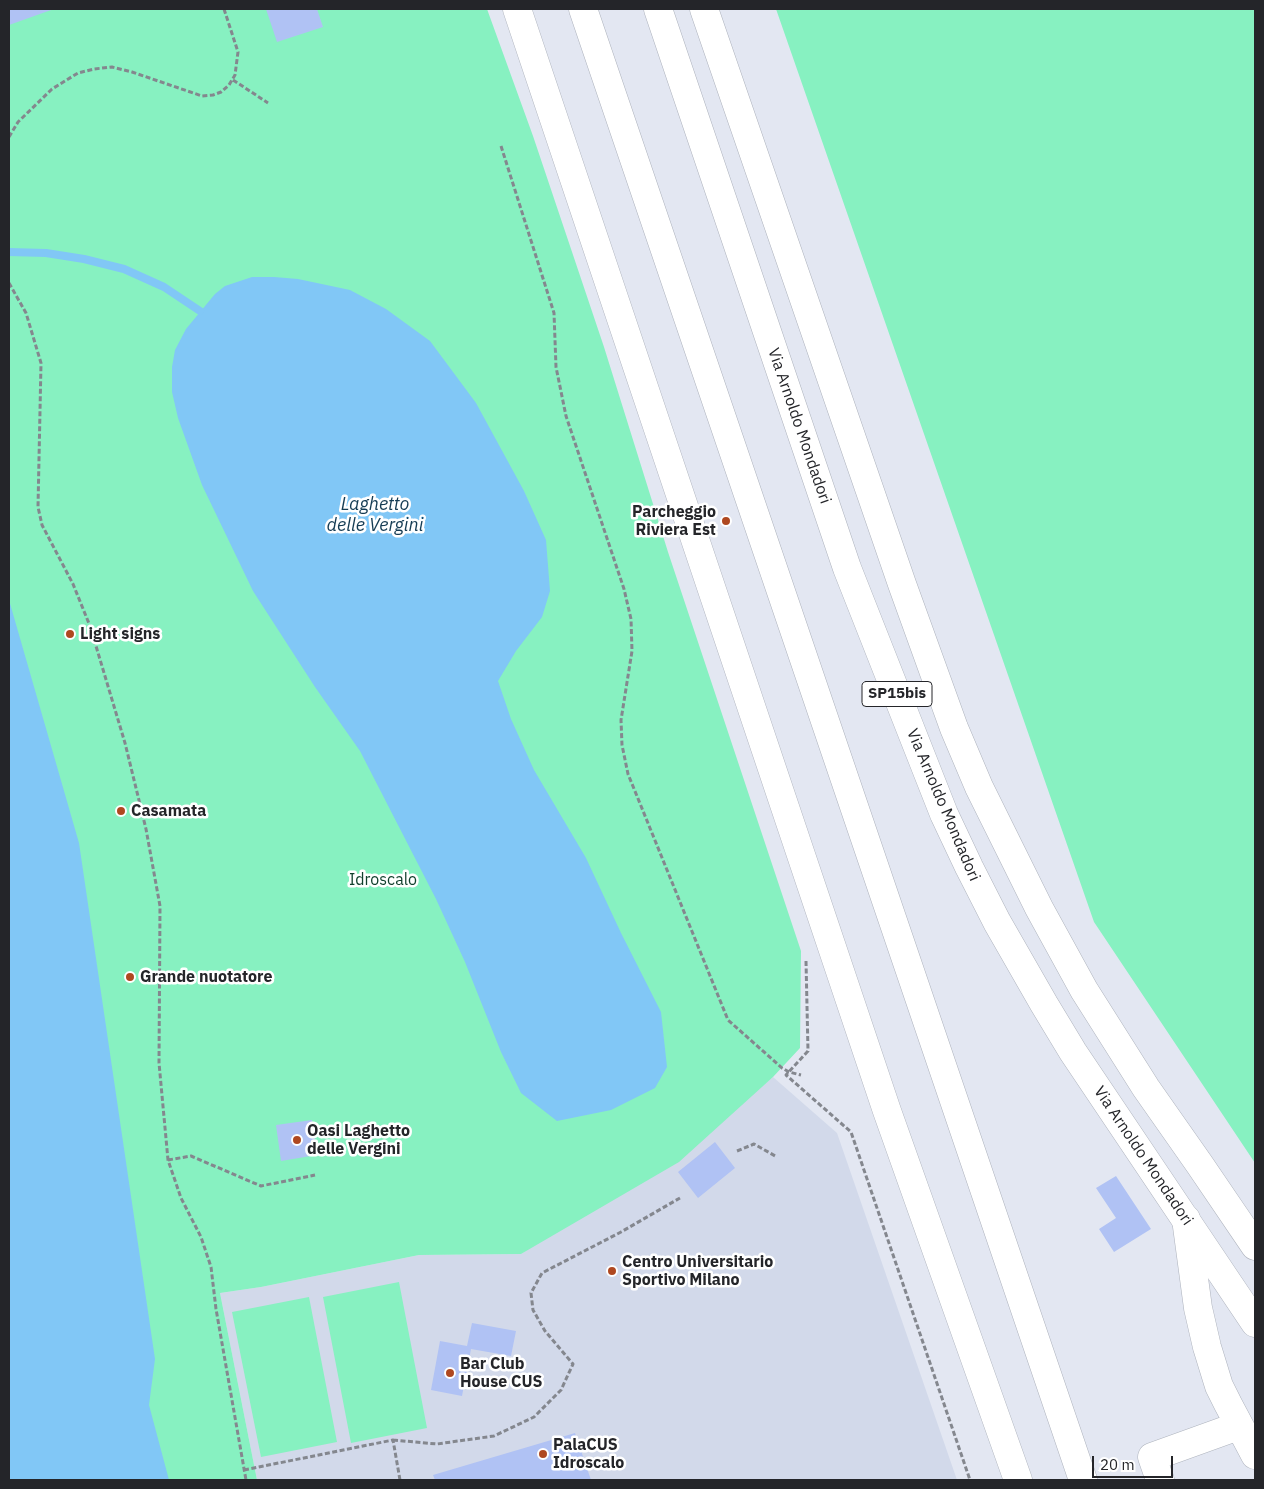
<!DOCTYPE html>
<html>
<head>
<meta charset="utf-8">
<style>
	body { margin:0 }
	#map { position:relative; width:1264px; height:1489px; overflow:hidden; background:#e3e7f2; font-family:"IBM Plex Sans",sans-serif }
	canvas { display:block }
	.frame { position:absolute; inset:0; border:10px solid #242529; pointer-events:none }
	.scale { position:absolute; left:1092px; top:1456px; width:81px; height:22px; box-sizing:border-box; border:2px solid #242529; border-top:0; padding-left:6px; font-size:15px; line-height:18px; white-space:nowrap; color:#242529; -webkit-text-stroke:4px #fff; paint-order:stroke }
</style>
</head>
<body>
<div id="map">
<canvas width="1264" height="1489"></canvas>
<div class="frame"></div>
<div class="scale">20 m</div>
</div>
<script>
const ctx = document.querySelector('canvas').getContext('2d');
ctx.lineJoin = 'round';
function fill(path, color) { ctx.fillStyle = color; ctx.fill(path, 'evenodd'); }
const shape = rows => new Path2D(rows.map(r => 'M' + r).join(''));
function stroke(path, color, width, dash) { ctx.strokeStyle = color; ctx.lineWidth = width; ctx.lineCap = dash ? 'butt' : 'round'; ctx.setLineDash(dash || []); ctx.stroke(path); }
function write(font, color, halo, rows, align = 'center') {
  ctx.font = font + ' "IBM Plex Sans",sans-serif'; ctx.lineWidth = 5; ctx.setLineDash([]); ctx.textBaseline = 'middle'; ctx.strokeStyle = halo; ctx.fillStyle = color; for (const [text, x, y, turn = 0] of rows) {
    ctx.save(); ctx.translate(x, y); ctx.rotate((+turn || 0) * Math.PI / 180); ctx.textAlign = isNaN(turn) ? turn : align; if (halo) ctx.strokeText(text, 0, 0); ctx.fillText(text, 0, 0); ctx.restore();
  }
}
const built = shape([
	[773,1077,837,1133,957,1480,257,1480,220,1293,261,1287,419,1255,521,1254,756,1091]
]);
const green = shape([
	[9,9,487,9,533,136,604,347,668,552,801,951,800,1048,773,1077,679,1162,521,1254,419,1255,261,1287,220,1293,257,1480,9,1480],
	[776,9,1255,9,1255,1163,1094,922],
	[399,1282,427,1428,351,1443,323,1297],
	[309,1297,337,1442,261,1457,232,1312]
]);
const water = shape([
	[252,277,274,277,298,279,350,290,386,309,430,341,476,403,524,491,546,540,550,591,542,617,516,651,498,681,511,719,534,770,586,858,621,933,661,1012,667,1067,655,1088,611,1110,557,1121,521,1093,501,1052,465,962,436,899,360,751,315,687,253,591,202,485,178,418,172,392,172,367,175,350,186,329,215,294,225,286],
	[9,600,79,843,155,1359,149,1405,169,1480,9,1480]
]);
const stream = shape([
	[9,252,46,253,84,259,124,269,164,287,200,311]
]);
const building = shape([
	[9,9,54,9,9,25],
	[266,9,317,9,323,27,277,42],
	[312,1120,317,1155,281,1161,276,1125],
	[715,1142,735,1168,698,1198,678,1172],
	[1116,1176,1151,1229,1114,1252,1099,1229,1116,1218,1096,1188],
	[472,1323,516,1331,511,1356,471,1349,462,1396,431,1390,440,1341,467,1346],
	[575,1433,591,1480,435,1480,433,1475]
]);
const path = shape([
	[233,80,268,103],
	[9,137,18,122,52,89,78,73,94,69,112,67,132,72,202,96,213,95,221,92,229,85,235,75,238,52,224,9],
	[501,146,554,313,556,367,566,416,624,589,631,619,632,651,621,720,622,745,628,774,728,1020,782,1068,789,1072,801,1075],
	[9,283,26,313,41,363,38,507,42,525,73,584,90,626,125,743,146,829,160,906,159,1063,168,1160,181,1198,201,1237,211,1267,216,1309,246,1480],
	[806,961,808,1051,786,1075,851,1132,970,1480],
	[737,1151,754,1144,777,1157],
	[168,1160,191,1156,261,1186,315,1175],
	[393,1440,437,1444,494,1436,534,1417,561,1390,573,1364,545,1331,533,1310,531,1293,542,1273,621,1232,680,1198],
	[244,1470,393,1440,400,1480]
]);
const minor = shape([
	[517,9,887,1111,1018,1480],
	[583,9,1083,1480],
	[1186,1219,1198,1308,1207,1347,1219,1386,1228,1404,1255,1455],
	[1160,1480,1152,1457,1227,1430]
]);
const highway = shape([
	[658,9,847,568,944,814,969,867,997,922,1044,1004,1073,1052,1255,1323],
	[704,9,902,584,954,728,979,787,1039,908,1084,990,1146,1088,1200,1165,1255,1246]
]);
const markers = [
	[726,521,5,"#af4820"],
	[70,634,5,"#af4820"],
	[121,811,5,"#af4820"],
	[130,977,5,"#af4820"],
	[297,1140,5,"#af4820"],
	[612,1271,5,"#af4820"],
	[450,1373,5,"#af4820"],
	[543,1454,5,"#af4820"]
];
const shields = [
	[897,694,70]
];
const shieldNames = [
	["SP15bis",897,694]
];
const streetNames = [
	["Via Arnoldo Mondadori",799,426,71],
	["Via Arnoldo Mondadori",943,805,67],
	["Via Arnoldo Mondadori",1143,1156,56]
];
const poiNames = [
	["Parcheggio",716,512,"right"],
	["Riviera Est",716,530,"right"],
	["Light signs",80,634],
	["Casamata",131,811],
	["Grande nuotatore",140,977],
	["Oasi Laghetto",307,1131],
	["delle Vergini",307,1149],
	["Centro Universitario",622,1262],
	["Sportivo Milano",622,1280],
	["Bar Club",460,1364],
	["House CUS",460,1382],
	["PalaCUS",553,1445],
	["Idroscalo",553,1463]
];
const parkNames = [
	["Idroscalo",383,880]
];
const waterNames = [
	["Laghetto",375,505],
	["delle Vergini",375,526]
];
fill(built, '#d2d9ea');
fill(green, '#87f1c1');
fill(water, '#81c7f6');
stroke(stream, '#81c7f6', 8);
fill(building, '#b0c2f4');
stroke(minor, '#aeb3bd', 29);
stroke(highway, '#aeb3bd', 29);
stroke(path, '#84878e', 3, [5, 2.5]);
stroke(minor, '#fff', 28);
stroke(highway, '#fff', 28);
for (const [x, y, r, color] of markers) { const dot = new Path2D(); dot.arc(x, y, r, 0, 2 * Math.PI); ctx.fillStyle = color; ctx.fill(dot); stroke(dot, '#fff', 2); }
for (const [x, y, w] of shields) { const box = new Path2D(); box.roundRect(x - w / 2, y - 12.5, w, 25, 4); ctx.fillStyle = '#fff'; ctx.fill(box); stroke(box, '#242529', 1); }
write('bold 15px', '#242529', null, shieldNames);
write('16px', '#242529', '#fff', streetNames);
write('bold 16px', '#242529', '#fff', poiNames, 'left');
write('16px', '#103f2c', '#fff', parkNames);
write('italic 18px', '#153c54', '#fff', waterNames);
</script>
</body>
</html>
